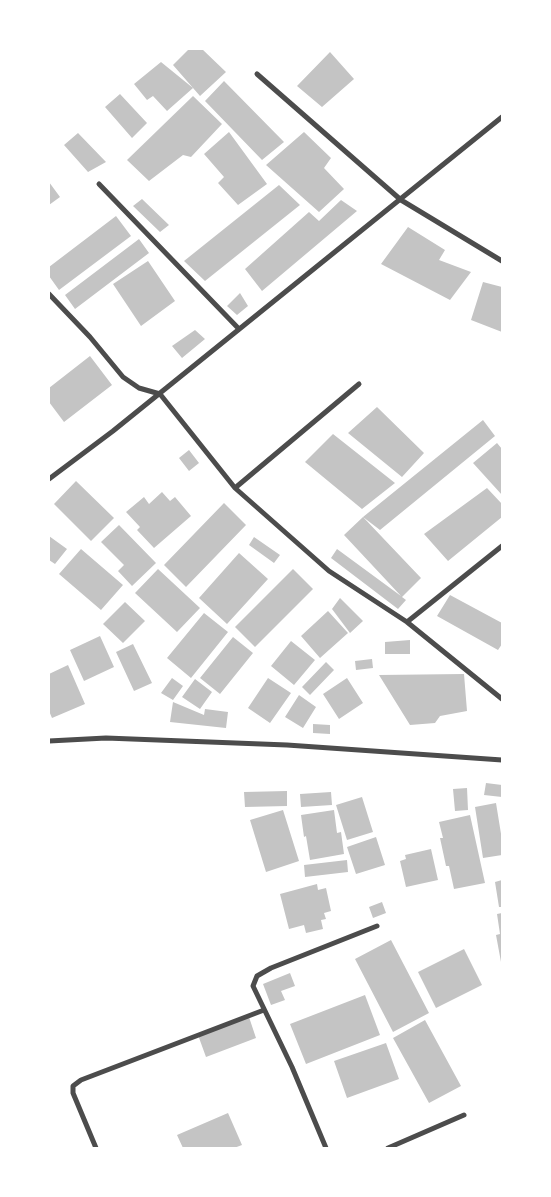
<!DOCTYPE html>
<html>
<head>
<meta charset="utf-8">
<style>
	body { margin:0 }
	#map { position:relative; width:551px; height:1197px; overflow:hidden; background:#fff; font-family:Commissioner,sans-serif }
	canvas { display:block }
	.frame { position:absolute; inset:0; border:50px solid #fff; pointer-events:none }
</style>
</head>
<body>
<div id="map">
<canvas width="551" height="1197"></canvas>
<div class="frame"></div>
</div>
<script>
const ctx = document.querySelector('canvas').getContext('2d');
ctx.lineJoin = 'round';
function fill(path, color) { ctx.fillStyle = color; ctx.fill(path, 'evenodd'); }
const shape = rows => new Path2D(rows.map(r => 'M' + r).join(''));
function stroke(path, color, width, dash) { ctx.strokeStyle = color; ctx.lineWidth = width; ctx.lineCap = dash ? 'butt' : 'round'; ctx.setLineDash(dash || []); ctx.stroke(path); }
const building = shape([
	[189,49,202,49,226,72,200,96,173,65],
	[330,52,354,79,322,107,297,86],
	[161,62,193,88,167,111,153,96,147,100,134,84],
	[224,81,284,142,262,160,205,101],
	[120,94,147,123,132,138,105,107],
	[193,96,222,124,191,157,183,155,149,181,127,160],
	[229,132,267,184,238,205,218,183,224,177,204,154],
	[304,132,331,158,324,168,344,189,319,212,266,165],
	[78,133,106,162,88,172,64,145],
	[49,182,60,197,49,205],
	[279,185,300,205,205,281,184,261],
	[142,199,169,225,160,232,133,206],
	[341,200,357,211,262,291,245,269,309,212,319,221],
	[116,216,131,236,59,290,49,276,49,267],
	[408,227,445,250,439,260,471,272,450,300,381,264],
	[139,239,149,253,75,309,65,295],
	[148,261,175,301,141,326,113,284],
	[483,282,502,287,502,332,471,320],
	[240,293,248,306,237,315,227,306],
	[195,330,205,339,182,358,172,346],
	[90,356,112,385,64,422,49,402,49,388],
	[377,407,424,453,402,477,348,433],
	[483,420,495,436,380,530,363,517,421,578,402,597,406,600,398,609,331,558,337,549,401,596,344,535,363,517],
	[333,434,395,483,362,509,305,462],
	[497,443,502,449,502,495,473,463],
	[189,450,199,463,189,471,179,458],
	[76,481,114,518,91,541,54,504],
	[487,488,502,504,502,517,448,561,424,534],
	[162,492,170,501,175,497,191,516,154,548,137,530,140,527,126,512,144,497,149,504],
	[224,503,246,525,186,587,164,565],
	[119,525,156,563,132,586,118,571,124,565,101,542],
	[49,536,67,549,55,564,49,560],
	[254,537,280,555,274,563,249,545],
	[81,549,123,585,101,610,59,574],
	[239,553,268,579,227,624,199,598],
	[158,569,200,608,177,632,135,593],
	[293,569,313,589,255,647,235,627],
	[450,595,502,623,502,644,498,650,437,616],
	[340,598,363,621,350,633,332,609],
	[125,602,145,621,123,643,103,624],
	[328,611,348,633,320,658,301,636],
	[204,613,228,632,191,678,167,658],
	[100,636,114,667,84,681,70,650],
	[233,637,253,653,220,694,200,678],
	[410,640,410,654,385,654,385,642],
	[291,641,315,660,294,685,271,666],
	[133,644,152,683,134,691,116,652],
	[372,659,373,668,356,670,355,661],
	[326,662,334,670,310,695,302,687],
	[68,665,85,704,52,718,49,711,49,674],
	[464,674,467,711,440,716,435,723,410,725,379,675],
	[172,678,183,686,173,700,161,693],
	[268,678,291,693,270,723,248,708],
	[347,678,363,703,339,719,323,694],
	[195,679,212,692,200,709,182,697],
	[299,695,316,707,303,728,285,717],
	[173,702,204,715,205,709,228,712,226,728,170,722],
	[313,724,330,725,330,734,313,733],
	[486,783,502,785,502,797,484,795],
	[467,788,468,810,455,811,453,789],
	[287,791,287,806,245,807,244,792],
	[331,792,332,805,301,807,300,794],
	[362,797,373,832,347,840,336,805],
	[496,803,502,840,502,855,483,858,475,807],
	[283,810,299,861,266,872,250,820],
	[334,810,337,833,341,832,344,854,310,860,306,836,304,837,301,815],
	[470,815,485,883,454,889,449,866,446,866,440,838,443,838,439,822],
	[376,837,385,865,356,874,347,847],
	[431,849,438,880,406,887,400,861,406,859,405,855],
	[347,860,348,872,305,877,304,865],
	[502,880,502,907,499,907,495,882],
	[317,884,318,890,326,888,331,911,324,913,326,919,321,920,323,929,306,933,304,925,289,929,280,894],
	[382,902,386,913,373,918,369,907],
	[502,913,502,962,501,962,496,935,500,934,497,914],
	[391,940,429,1013,393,1032,355,959],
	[464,949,482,985,436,1008,418,972],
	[290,973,295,986,281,991,285,1000,271,1005,263,984],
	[365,995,380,1035,306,1064,290,1024],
	[249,1017,256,1038,206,1057,198,1035],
	[425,1020,461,1086,429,1103,393,1038],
	[386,1043,399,1079,347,1098,334,1061],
	[228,1113,242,1145,234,1148,183,1148,177,1135]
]);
const minor = shape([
	[257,74,401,200,502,261],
	[99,184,239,329],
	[49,294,90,337,123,377,139,388,160,394,235,488,329,571,407,622,502,699],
	[49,479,113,431,502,117],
	[235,488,359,384],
	[407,622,502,546],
	[49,741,106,738,287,745,502,760],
	[96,1148,73,1093,73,1086,81,1080,264,1010],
	[326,1148,292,1067,253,986,257,976,271,968,377,926],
	[388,1148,464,1115]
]);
fill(building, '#c4c4c4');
stroke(minor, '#4c4c4c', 5);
</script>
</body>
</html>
